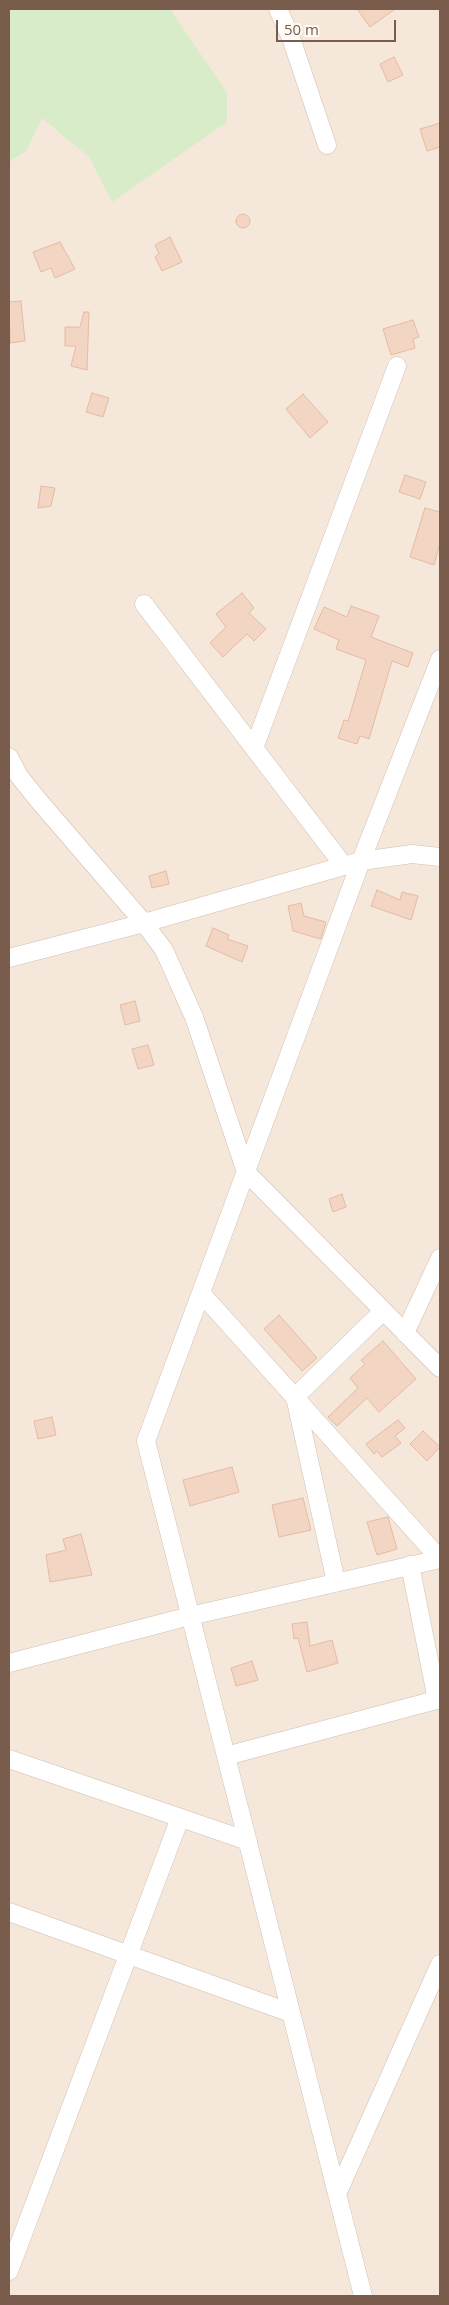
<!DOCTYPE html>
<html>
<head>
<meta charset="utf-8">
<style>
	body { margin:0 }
	#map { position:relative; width:449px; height:2305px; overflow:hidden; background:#fdf6ec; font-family:"Open Sans",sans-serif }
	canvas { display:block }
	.frame { position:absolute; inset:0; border:10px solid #7a5c4d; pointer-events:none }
	.scale { position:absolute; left:276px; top:20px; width:120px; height:22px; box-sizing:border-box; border:2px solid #7a5c4d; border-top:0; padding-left:6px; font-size:15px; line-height:18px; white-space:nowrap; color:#7a5c4d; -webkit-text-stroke:4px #fffaf3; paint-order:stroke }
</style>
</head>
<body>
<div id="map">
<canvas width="449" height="2305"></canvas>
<div class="frame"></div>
<div class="scale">50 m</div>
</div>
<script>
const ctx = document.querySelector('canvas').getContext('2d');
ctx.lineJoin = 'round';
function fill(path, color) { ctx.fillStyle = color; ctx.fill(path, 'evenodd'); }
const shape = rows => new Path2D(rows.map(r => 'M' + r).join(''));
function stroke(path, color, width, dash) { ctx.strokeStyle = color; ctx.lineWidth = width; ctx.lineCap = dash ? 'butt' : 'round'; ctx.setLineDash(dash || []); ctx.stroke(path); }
const residential = shape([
	[9,9,440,9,440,2296,9,2296]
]);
const green = shape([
	[9,9,170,9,227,93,227,122,112,202,89,157,42,118,26,151,9,162]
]);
const building = shape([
	[357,9,395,9,370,27,357,9],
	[394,57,403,75,388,82,380,64,394,57],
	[440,123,440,147,427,151,420,129,440,123],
	'236 221a7 7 0 1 1 14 0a7 7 0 1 1-14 0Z',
	[170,237,182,262,162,271,155,257,159,254,155,245,170,237],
	[60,242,75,269,55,278,51,268,41,272,33,252,60,242],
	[21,301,25,341,10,343,9,302,21,301],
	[84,312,89,312,87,370,71,366,76,346,65,346,65,327,80,327,84,312],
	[413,320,419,337,413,339,415,348,391,355,383,329,413,320],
	[92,393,109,398,103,417,86,412,92,393],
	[303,394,328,422,310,438,286,409,303,394],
	[405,475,426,482,420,499,399,492,405,475],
	[41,486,55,488,51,506,38,508,41,486],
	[425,508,440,512,440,543,434,565,410,557,425,508],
	[242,593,254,608,249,613,266,629,254,641,247,634,223,657,210,643,226,627,216,614,242,593],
	[351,606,379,616,371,637,413,653,408,667,392,661,369,739,360,736,357,744,338,738,344,720,348,721,366,660,336,649,339,640,314,629,324,607,347,617,351,606],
	[166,871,169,884,152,888,149,876,166,871],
	[377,890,400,900,402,892,418,896,411,920,371,906,377,890],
	[301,903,304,916,326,922,321,939,293,931,288,906,301,903],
	[213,928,229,935,227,939,248,946,242,962,206,946,213,928],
	[135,1001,140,1021,125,1025,120,1005,135,1001],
	[148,1045,154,1065,138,1069,132,1049,148,1045],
	[342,1194,346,1207,333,1212,329,1199,342,1194],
	[279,1315,317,1358,302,1371,264,1329,279,1315],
	[383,1341,416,1379,379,1412,367,1398,337,1426,328,1417,358,1388,350,1378,365,1364,361,1360,383,1341],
	[52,1417,56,1435,38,1439,34,1421,52,1417],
	[398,1420,405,1428,395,1436,401,1443,382,1457,377,1451,374,1454,366,1444,398,1420],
	[423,1431,440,1447,427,1461,410,1444,423,1431],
	[232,1467,239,1492,190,1506,183,1480,232,1467],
	[303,1498,311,1530,279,1537,272,1505,303,1498],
	[388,1517,397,1549,377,1555,367,1522,388,1517],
	[81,1534,92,1575,50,1582,46,1555,66,1550,63,1539,81,1534],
	[307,1622,310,1646,332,1640,338,1663,307,1672,298,1638,294,1639,292,1624,307,1622],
	[252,1661,258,1680,236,1686,231,1668,252,1661]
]);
const street = shape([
	[278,9,291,38,327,145],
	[144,604,344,866],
	[254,748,397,366],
	[9,757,19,776,39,801,144,923,164,950,194,1017,246,1172,440,1368],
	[9,958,144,923,361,861,412,854,440,857],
	[201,1293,440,1559],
	[405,1333,440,1258],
	[410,1565,437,1700],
	[336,1582,295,1397,383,1311],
	[9,1663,190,1616,440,1559],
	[226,1756,440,1699],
	[9,1759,248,1841],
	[9,1912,291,2013],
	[337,2194,440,1964],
	[9,2271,180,1818],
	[363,2296,146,1441,361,861,440,659]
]);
fill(residential, '#f5e8da');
fill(green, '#d8ecc9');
fill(building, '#f3d5c3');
stroke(building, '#e6bba3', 1);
stroke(street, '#d1beb0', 19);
stroke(street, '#fff', 18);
</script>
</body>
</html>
